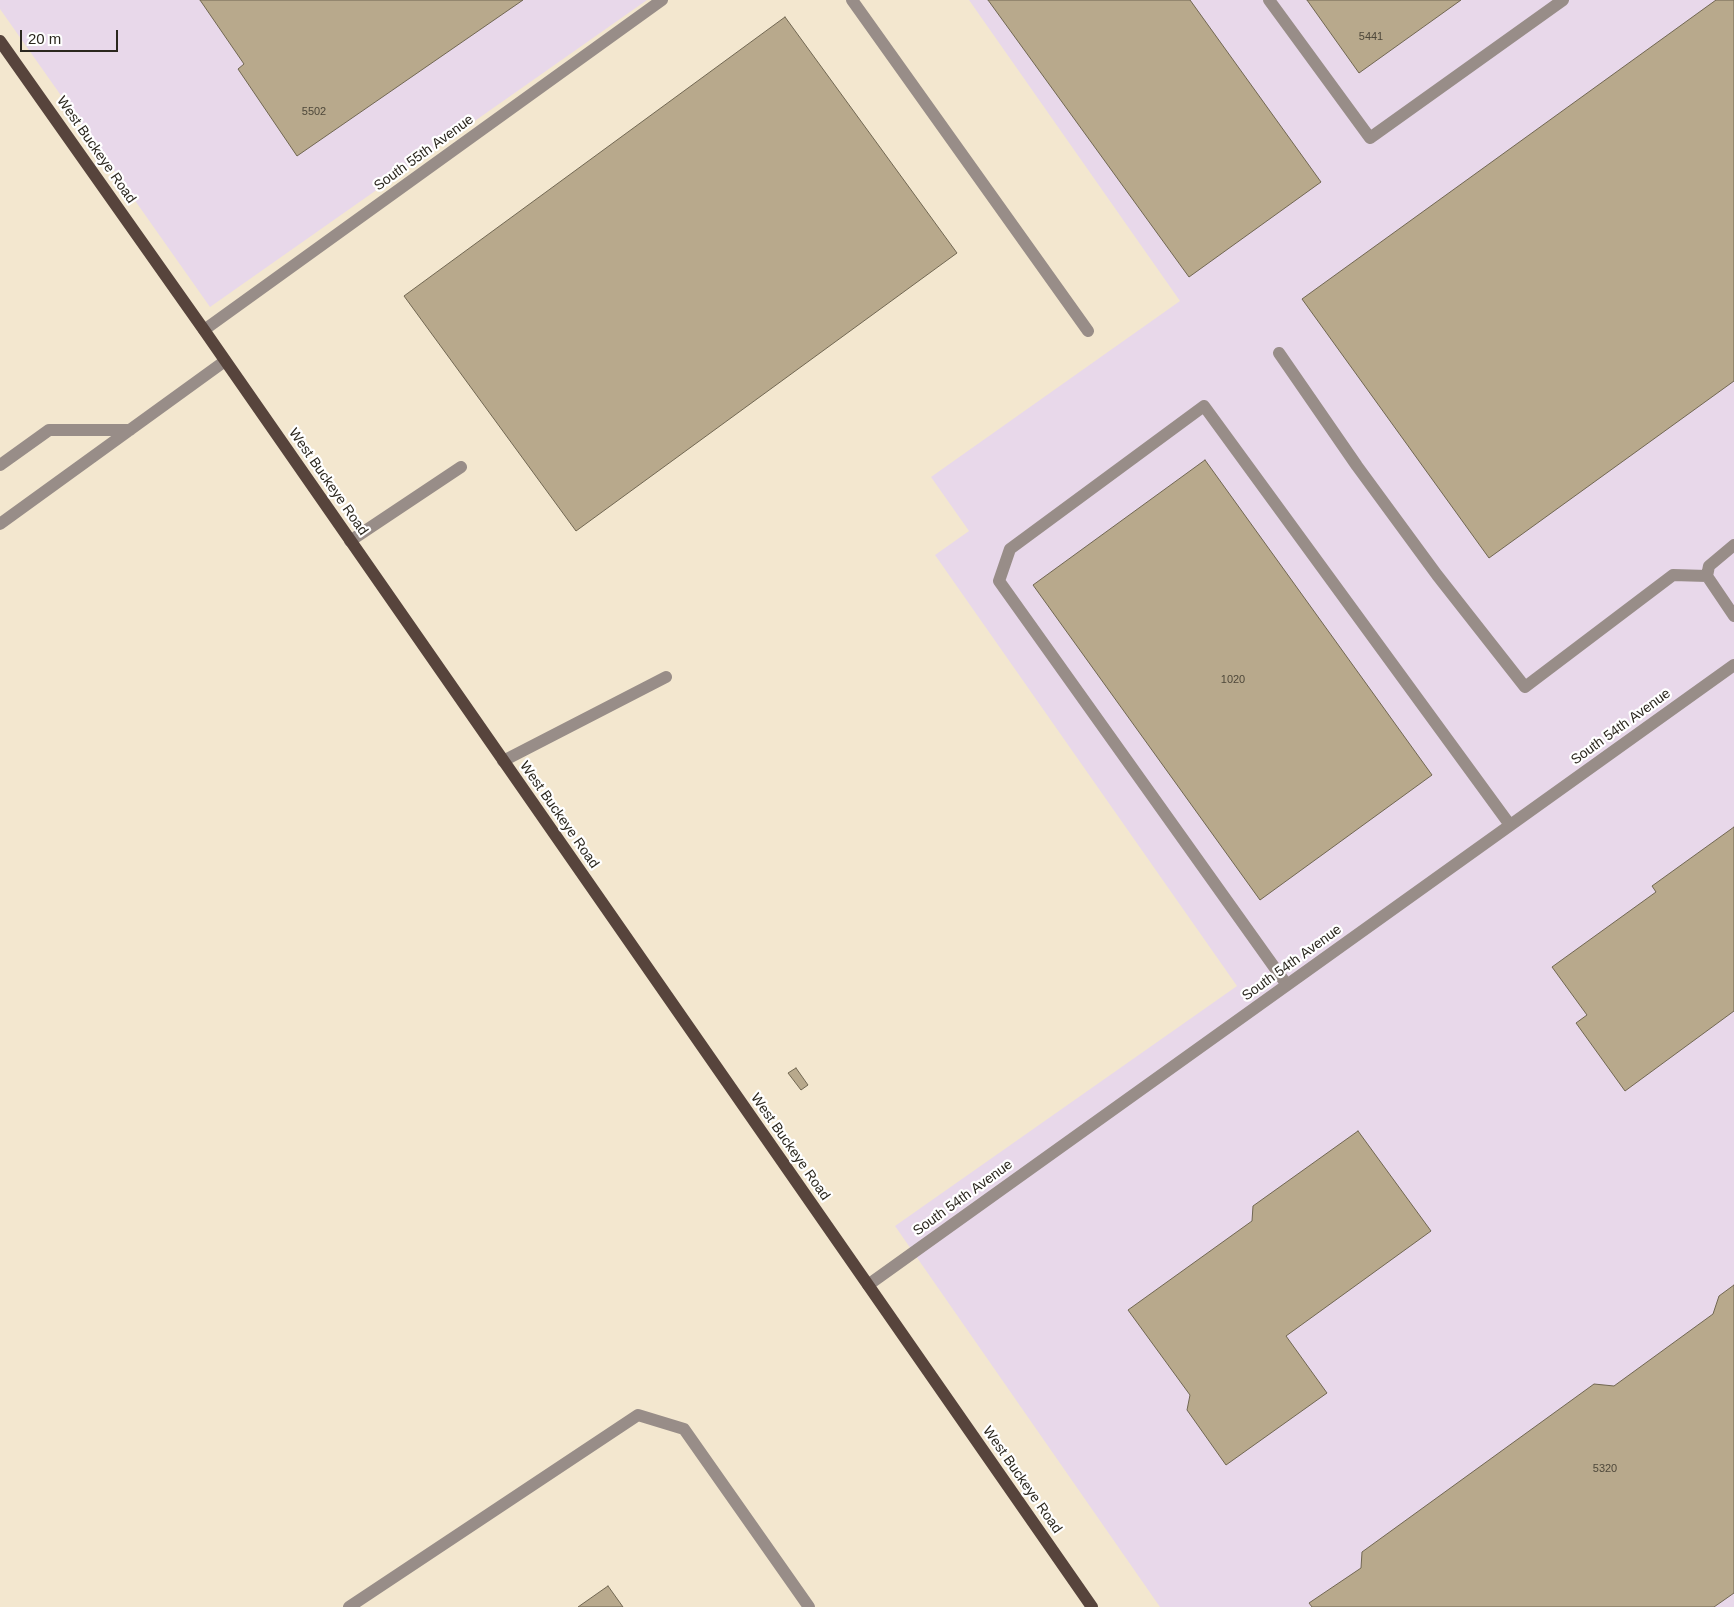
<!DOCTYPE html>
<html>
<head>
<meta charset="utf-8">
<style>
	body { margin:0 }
	#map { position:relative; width:1734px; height:1607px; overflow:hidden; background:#f3e7cf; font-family:Helvetica,sans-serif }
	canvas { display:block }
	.scale { position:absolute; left:20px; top:30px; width:98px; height:22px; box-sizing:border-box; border:2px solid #2b271e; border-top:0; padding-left:6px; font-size:15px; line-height:18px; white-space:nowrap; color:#2b271e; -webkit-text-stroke:4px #fff; paint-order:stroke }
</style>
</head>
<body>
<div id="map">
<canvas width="1734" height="1607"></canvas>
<div class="scale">20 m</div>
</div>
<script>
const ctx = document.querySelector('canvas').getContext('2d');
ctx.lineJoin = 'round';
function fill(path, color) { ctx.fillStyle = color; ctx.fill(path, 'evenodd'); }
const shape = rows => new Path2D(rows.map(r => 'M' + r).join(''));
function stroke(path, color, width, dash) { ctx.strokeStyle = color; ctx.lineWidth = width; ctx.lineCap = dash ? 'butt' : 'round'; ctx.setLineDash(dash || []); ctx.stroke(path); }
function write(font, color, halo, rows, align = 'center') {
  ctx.font = font + ' Helvetica,sans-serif'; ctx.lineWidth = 4.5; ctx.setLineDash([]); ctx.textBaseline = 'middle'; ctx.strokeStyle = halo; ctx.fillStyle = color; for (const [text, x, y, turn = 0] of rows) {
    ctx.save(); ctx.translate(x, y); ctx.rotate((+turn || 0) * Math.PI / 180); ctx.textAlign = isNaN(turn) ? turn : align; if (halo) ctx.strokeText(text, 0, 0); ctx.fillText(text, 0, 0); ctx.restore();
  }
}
const industrial = shape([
	[0,0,647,0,210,307,0,9],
	[969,0,1734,0,1734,1607,1160,1607,895,1226,1237,986,935,555,969,531,931,477,1180,301]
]);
const building = shape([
	[200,0,523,0,297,156,238,69,244,64,200,0],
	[988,0,1190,0,1321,182,1189,277,988,0],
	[1307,0,1461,0,1359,73,1307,0],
	[1716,0,1734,0,1734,381,1489,558,1302,299,1716,0],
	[785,17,957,253,576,531,404,296,785,17],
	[1205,460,1432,775,1260,900,1033,585,1205,460],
	[1734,827,1734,1011,1625,1091,1576,1023,1587,1015,1552,967,1656,892,1652,886,1734,827],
	[796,1068,808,1085,801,1090,788,1073,796,1068],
	[1358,1131,1431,1231,1286,1336,1327,1393,1226,1465,1187,1410,1190,1395,1128,1310,1252,1221,1253,1206,1358,1131],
	[1734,1285,1734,1593,1714,1607,1312,1607,1309,1603,1361,1568,1362,1552,1594,1384,1614,1386,1713,1314,1719,1296,1734,1285],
	[608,1586,623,1607,578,1607,608,1586]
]);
const minor = shape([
	[852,0,1088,331],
	[1269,0,1370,138,1563,0],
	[204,330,662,0],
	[1279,353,1357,466,1437,575,1525,687,1673,575,1707,576],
	[0,465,49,430,130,430],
	[0,524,225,361],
	[350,541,461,467],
	[1734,545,1709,566,1707,576,1734,616],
	[503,761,666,677],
	[1287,985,999,581,1010,549,1204,406,1510,825],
	[868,1285,1734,665],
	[349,1607,638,1415,684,1429,809,1607]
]);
const major = shape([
	[0,41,204,330,1092,1607]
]);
const numberNames = [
	["5441",1371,37],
	["5502",314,112],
	["1020",1233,680],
	["5320",1605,1469]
];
const streetNames = [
	["West Buckeye Road",96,150,55],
	["South 55th Avenue",424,153,-36],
	["West Buckeye Road",328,482,55],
	["South 54th Avenue",1621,727,-36],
	["West Buckeye Road",559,815,55],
	["South 54th Avenue",1292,963,-36],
	["West Buckeye Road",790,1147,55],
	["South 54th Avenue",963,1198,-36],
	["West Buckeye Road",1022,1480,55]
];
fill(industrial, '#e8d8ea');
fill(building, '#b8a98c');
stroke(building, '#716752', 1);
stroke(minor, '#988d88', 12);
stroke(major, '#57443c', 12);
write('11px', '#4e483a', null, numberNames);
write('14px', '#2b271e', '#fff', streetNames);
</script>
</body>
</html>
